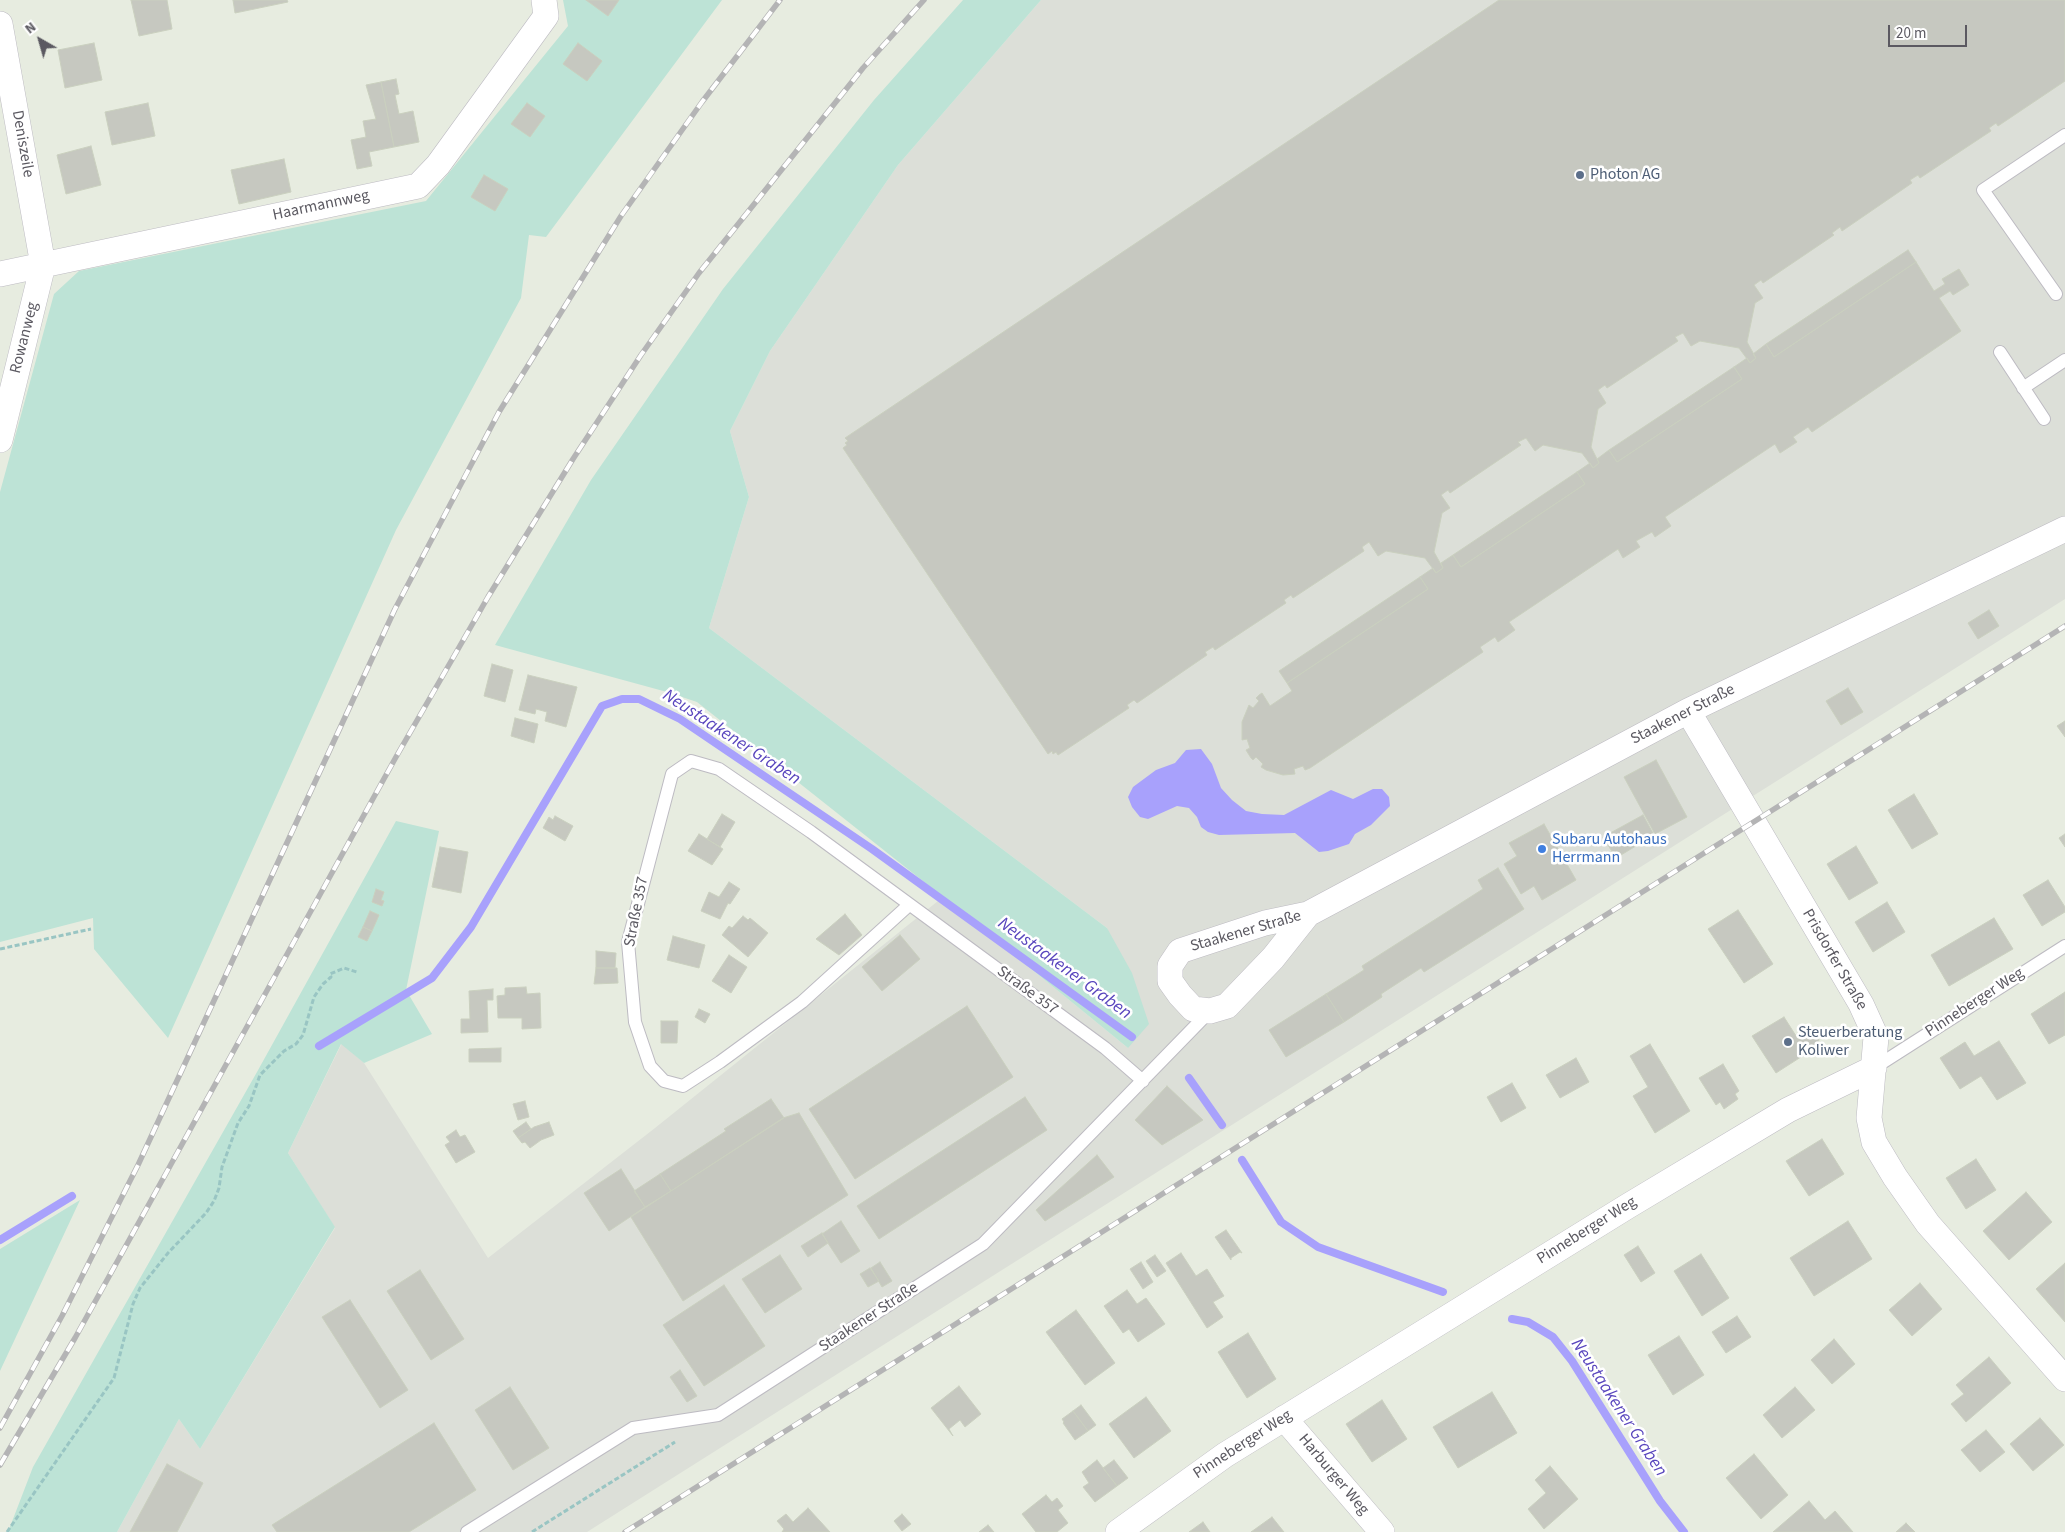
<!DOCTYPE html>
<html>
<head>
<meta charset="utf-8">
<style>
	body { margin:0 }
	#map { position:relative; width:2065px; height:1532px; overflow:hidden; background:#e7ece0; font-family:"Source Sans 3",sans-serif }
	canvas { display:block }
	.north { position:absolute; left:15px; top:15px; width:50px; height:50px; -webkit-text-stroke:4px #fff; paint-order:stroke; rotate:322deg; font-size:14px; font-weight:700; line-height:20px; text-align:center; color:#5b5961 }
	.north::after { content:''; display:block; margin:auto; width:18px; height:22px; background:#5b5961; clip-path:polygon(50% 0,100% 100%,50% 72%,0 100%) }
	.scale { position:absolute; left:1888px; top:25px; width:79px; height:22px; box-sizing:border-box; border:2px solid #5b5961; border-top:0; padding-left:6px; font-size:15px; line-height:18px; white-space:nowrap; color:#5b5961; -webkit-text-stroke:4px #fff; paint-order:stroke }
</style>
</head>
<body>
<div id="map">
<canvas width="2065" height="1532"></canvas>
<div class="north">N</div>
<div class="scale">20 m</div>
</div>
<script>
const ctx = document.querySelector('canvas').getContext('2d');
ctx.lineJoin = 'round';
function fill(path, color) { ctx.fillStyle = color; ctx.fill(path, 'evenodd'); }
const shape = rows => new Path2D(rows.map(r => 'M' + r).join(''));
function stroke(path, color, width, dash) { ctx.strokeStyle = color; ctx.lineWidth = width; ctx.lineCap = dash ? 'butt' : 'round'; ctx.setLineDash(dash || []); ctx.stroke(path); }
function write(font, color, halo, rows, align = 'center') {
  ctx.font = font + ' "Source Sans 3",sans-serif'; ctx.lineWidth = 5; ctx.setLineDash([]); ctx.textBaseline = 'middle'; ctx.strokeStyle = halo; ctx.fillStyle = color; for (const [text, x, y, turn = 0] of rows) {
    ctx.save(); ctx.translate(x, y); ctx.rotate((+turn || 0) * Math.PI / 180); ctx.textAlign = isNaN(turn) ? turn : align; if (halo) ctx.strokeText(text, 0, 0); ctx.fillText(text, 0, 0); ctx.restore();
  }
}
const industrial = shape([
	[1041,0,2065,0,2065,599,587,1532,117,1532,179,1419,200,1449,335,1228,288,1153,342,1043,364,1063,488,1258,655,1128,943,897,1128,1048,1107,928,709,628,749,497,730,431,770,351,898,165]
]);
const green = shape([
	[563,0,722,0,546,237,529,235,521,298,396,530,168,1038,94,949,93,918,0,942,0,492,54,294,79,271,426,201,568,26],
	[963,0,1041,0,898,165,770,351,730,431,749,497,709,628,1107,928,1132,973,1149,1024,1128,1048,943,897,697,702,667,692,495,645,591,480,723,289,874,100],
	[396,821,439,831,406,990,432,1034,364,1063,341,1044,288,1153,335,1227,200,1449,179,1419,117,1532,8,1532,33,1467,257,1072],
	[80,1200,0,1371,0,1249]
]);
const water = shape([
	[1201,749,1212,764,1221,788,1232,800,1246,811,1262,814,1284,815,1331,790,1353,799,1373,789,1382,789,1389,797,1390,806,1371,825,1355,834,1349,844,1328,851,1319,852,1295,833,1219,835,1208,832,1201,827,1197,817,1189,808,1177,806,1148,819,1140,817,1132,807,1128,797,1133,787,1156,770,1175,763,1186,750]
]);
const stream = shape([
	[319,1046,432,978,471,927,602,706,622,699,639,699,680,719,872,849,1132,1037],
	[1189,1078,1222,1125],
	[1242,1160,1281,1222,1318,1247,1443,1292],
	[0,1240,72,1196],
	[1512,1319,1528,1322,1553,1337,1572,1361,1660,1501,1684,1532]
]);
const building = shape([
	[131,0,167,0,172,29,139,36,131,0],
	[233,0,287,0,288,2,235,13,233,0],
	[586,0,619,0,608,16,586,0],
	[1499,0,2065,0,2065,81,1998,126,1996,123,1989,128,1991,131,1920,178,1918,175,1910,180,1912,183,1842,231,1840,227,1832,233,1834,235,1763,283,1761,280,1754,285,1763,298,1755,303,1747,342,1756,358,1750,363,1739,348,1700,341,1691,346,1683,333,1675,337,1678,341,1607,388,1605,385,1598,390,1606,403,1598,409,1591,447,1599,463,1593,468,1582,453,1543,445,1535,451,1526,438,1518,442,1521,445,1450,493,1448,490,1441,495,1450,508,1442,513,1434,552,1443,568,1436,573,1425,558,1386,551,1378,556,1369,542,1362,547,1364,551,1293,598,1291,595,1284,600,1286,603,1215,650,1213,647,1205,652,1207,655,1137,703,1134,700,1127,705,1129,708,1058,755,1056,752,1053,754,1052,751,1048,754,843,448,847,445,845,443,848,441,845,438,1499,0],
	[94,43,102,80,65,88,58,50,94,43],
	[578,43,602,61,587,81,563,64,578,43],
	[396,79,399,94,395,95,399,114,413,111,419,142,394,147,381,82,396,79],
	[381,82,394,147,369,152,372,166,357,169,351,140,366,137,363,121,376,119,366,85,381,82],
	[148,103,155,136,112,145,105,112,148,103],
	[527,103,545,116,530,137,511,124,527,103],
	[91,146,101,185,66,194,57,155,91,146],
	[284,159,291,192,239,204,231,170,284,159],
	[484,175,508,189,495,211,471,197,484,175],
	[1908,250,1916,262,1774,357,1766,344,1908,250],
	[1916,262,1934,291,1945,284,1942,279,1959,269,1969,285,1953,295,1950,291,1939,298,1961,331,1812,432,1808,427,1793,437,1797,442,1780,453,1775,444,1665,517,1671,526,1655,537,1652,532,1636,541,1640,547,1623,558,1618,549,1509,622,1515,630,1498,642,1495,637,1480,647,1483,652,1310,768,1305,770,1303,766,1294,769,1295,774,1283,775,1266,770,1261,767,1263,764,1256,757,1253,760,1251,758,1246,750,1250,748,1247,739,1242,740,1242,722,1249,705,1253,708,1259,701,1256,698,1259,695,1262,693,1270,706,1292,691,1287,683,1428,589,1420,577,1433,568,1436,573,1443,568,1441,563,1453,555,1461,567,1585,484,1577,472,1590,463,1593,468,1599,463,1597,459,1609,450,1617,462,1742,379,1734,367,1747,358,1750,363,1756,358,1753,354,1766,344,1774,357,1916,262],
	[1734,367,1742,379,1617,462,1609,450,1734,367],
	[1577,472,1585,484,1461,567,1453,555,1577,472],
	[1420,577,1428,589,1287,683,1279,671,1420,577],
	[1989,610,1999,626,1978,639,1968,623,1989,610],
	[492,664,513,670,505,702,484,696,492,664],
	[528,675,577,687,566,727,545,721,547,712,536,709,535,714,519,710,528,675],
	[1848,688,1863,712,1841,725,1826,701,1848,688],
	[515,718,538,724,534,743,511,736,515,718],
	[2065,721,2065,737,2057,726,2065,721],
	[1656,760,1687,817,1655,834,1624,777,1656,760],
	[1914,794,1938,834,1912,849,1888,810,1914,794],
	[722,814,735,822,720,847,707,839,722,814],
	[1643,815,1654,835,1616,858,1603,837,1643,815],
	[555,816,573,826,565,841,543,828,549,817,553,820,555,816],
	[1544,824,1576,880,1542,900,1534,886,1521,894,1504,864,1517,856,1509,843,1544,824],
	[699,834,723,849,712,865,688,851,699,834],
	[2065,834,2065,847,2059,838,2065,834],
	[1856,846,1878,883,1849,900,1827,864,1856,846],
	[440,847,468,852,461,893,432,887,440,847],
	[1498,868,1524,909,1424,972,1421,968,1381,994,1382,997,1344,1022,1326,994,1364,970,1362,966,1483,889,1478,880,1498,868],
	[2048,880,2065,907,2065,912,2042,926,2023,895,2048,880],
	[729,882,740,889,730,904,728,903,720,919,701,911,709,892,719,897,729,882],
	[376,889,384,892,381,900,384,901,382,906,372,902,376,889],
	[1887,902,1905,932,1873,952,1855,922,1887,902],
	[1738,910,1773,964,1744,983,1708,929,1738,910],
	[370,911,379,915,372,931,363,927,370,911],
	[845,914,862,935,839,955,816,939,845,914],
	[743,916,748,920,750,918,768,933,748,957,722,935,729,926,732,928,743,916],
	[1994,918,2013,949,1949,986,1931,955,1994,918],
	[363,927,372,931,367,941,358,937,363,927],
	[900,935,920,959,882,991,862,967,900,935],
	[673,936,705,945,699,968,667,960,673,936],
	[596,951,616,953,615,968,596,968,596,951],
	[729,955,747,967,731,993,712,981,729,955],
	[596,968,617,968,618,983,594,984,596,968],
	[526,987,527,994,540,993,541,1028,522,1029,522,1018,498,1018,497,996,505,995,505,988,526,987],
	[493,989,493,1000,487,1000,488,1032,461,1033,461,1019,470,1019,469,991,493,989],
	[2065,992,2065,1035,2049,1044,2031,1014,2065,992],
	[1326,994,1344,1022,1286,1057,1269,1030,1326,994],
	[967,1006,1013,1077,855,1179,809,1109,967,1006],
	[699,1009,710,1014,705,1023,695,1017,699,1009],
	[1784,1017,1798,1039,1809,1032,1816,1033,1819,1039,1818,1046,1776,1073,1752,1036,1784,1017],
	[661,1021,678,1021,677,1043,661,1043,661,1021],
	[1999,1041,2026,1083,1997,1100,1981,1076,1960,1089,1940,1058,1965,1042,1974,1056,1999,1041],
	[1650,1044,1690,1111,1655,1133,1633,1096,1648,1087,1630,1056,1650,1044],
	[501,1048,501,1062,469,1062,469,1049,501,1048],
	[1576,1058,1589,1082,1560,1098,1546,1075,1576,1058],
	[1723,1064,1739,1091,1735,1094,1738,1099,1724,1109,1720,1102,1716,1105,1699,1078,1723,1064],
	[1512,1083,1526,1108,1501,1122,1487,1097,1512,1083],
	[1167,1086,1203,1120,1162,1145,1135,1120,1167,1086],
	[1025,1097,1047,1130,879,1239,857,1206,1025,1097],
	[771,1099,784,1118,671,1191,660,1174,726,1131,724,1129,771,1099],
	[525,1101,529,1117,518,1120,513,1104,525,1101],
	[799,1113,848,1195,683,1301,631,1217,783,1118,799,1113],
	[526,1122,531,1129,518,1138,513,1131,526,1122],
	[549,1122,554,1135,541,1140,530,1148,525,1142,522,1143,518,1138,534,1127,549,1122],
	[456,1130,460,1137,465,1135,475,1152,456,1163,445,1145,450,1142,446,1137,456,1130],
	[1822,1139,1844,1174,1809,1196,1786,1161,1822,1139],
	[1097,1155,1114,1177,1045,1221,1036,1210,1097,1155],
	[1976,1159,1996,1190,1966,1209,1946,1178,1976,1159],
	[621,1169,645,1207,609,1231,584,1193,621,1169],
	[660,1174,671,1191,645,1207,634,1191,660,1174],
	[2026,1192,2052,1222,2009,1260,1983,1231,2026,1192],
	[841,1221,860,1251,841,1263,822,1234,841,1221],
	[1848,1221,1872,1259,1814,1296,1790,1258,1848,1221],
	[1226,1230,1242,1253,1240,1252,1231,1258,1231,1260,1215,1237,1226,1230],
	[822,1233,828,1243,808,1257,801,1246,822,1233],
	[1638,1246,1655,1273,1641,1282,1624,1255,1638,1246],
	[1181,1253,1196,1276,1207,1269,1224,1296,1213,1302,1223,1317,1207,1328,1166,1263,1181,1253],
	[1701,1254,1729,1298,1702,1316,1674,1271,1701,1254],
	[780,1255,802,1289,765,1313,742,1279,780,1255],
	[1155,1255,1166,1271,1157,1277,1146,1261,1155,1255],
	[880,1262,892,1281,882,1287,871,1268,880,1262],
	[1141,1262,1153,1282,1143,1289,1130,1269,1141,1262],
	[2065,1263,2065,1322,2036,1289,2065,1263],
	[870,1268,879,1281,868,1287,860,1274,870,1268],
	[420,1270,464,1339,431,1360,387,1291,420,1270],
	[1920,1283,1942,1309,1912,1336,1889,1310,1920,1283],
	[724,1285,765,1346,704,1386,663,1325,724,1285],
	[1127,1290,1137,1304,1146,1298,1165,1324,1138,1342,1129,1329,1123,1333,1104,1306,1127,1290],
	[350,1300,408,1390,380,1408,322,1317,350,1300],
	[1076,1310,1115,1363,1085,1385,1046,1332,1076,1310],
	[1737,1316,1751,1337,1726,1353,1712,1332,1737,1316],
	[1248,1333,1276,1379,1247,1398,1218,1352,1248,1333],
	[1679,1336,1704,1375,1673,1395,1648,1355,1679,1336],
	[1834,1339,1855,1364,1832,1384,1811,1360,1834,1339],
	[1989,1357,2011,1383,1966,1422,1951,1404,1964,1394,1956,1385,1989,1357],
	[680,1370,697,1396,687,1402,670,1377,680,1370],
	[959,1386,981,1414,965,1427,960,1420,949,1429,953,1436,931,1408,959,1386],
	[510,1387,549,1448,513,1470,475,1410,510,1387],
	[1795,1387,1815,1410,1782,1438,1763,1415,1795,1387],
	[1492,1392,1517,1433,1458,1468,1433,1427,1492,1392],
	[1146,1397,1171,1431,1134,1458,1109,1424,1146,1397],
	[1382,1400,1407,1439,1372,1462,1346,1424,1382,1400],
	[1081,1405,1096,1425,1088,1431,1073,1411,1081,1405],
	[1073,1411,1088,1431,1075,1440,1063,1423,1064,1422,1062,1419,1073,1411],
	[2040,1418,2064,1445,2033,1471,2010,1444,2040,1418],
	[434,1423,476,1490,409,1532,277,1532,272,1525,434,1423],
	[1986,1430,2005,1452,1980,1472,1961,1450,1986,1430],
	[1754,1454,1788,1495,1761,1519,1726,1478,1754,1454],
	[1097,1460,1117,1486,1095,1502,1083,1487,1089,1483,1082,1472,1097,1460],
	[1114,1460,1128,1478,1117,1486,1103,1468,1114,1460],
	[167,1464,203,1483,177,1532,130,1532,167,1464],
	[1550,1466,1578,1499,1544,1529,1528,1509,1546,1493,1535,1480,1550,1466],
	[1046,1495,1052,1502,1057,1498,1063,1506,1058,1510,1068,1523,1057,1532,1036,1532,1022,1514,1046,1495],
	[1809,1501,1825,1520,1835,1511,1853,1532,1773,1532,1809,1501],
	[808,1508,830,1532,782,1532,784,1529,777,1521,786,1514,793,1522,808,1508],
	[902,1514,911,1524,902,1531,894,1521,902,1514],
	[1272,1517,1284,1532,1251,1532,1272,1517],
	[1203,1522,1210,1532,1189,1532,1203,1522],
	[1906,1523,1915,1532,1896,1532,1906,1523],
	[988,1525,994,1532,979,1532,988,1525]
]);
const path = shape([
	[0,949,91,929],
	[7,1532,114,1378,133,1304,140,1288,168,1253,206,1213,214,1201,219,1188,222,1167,238,1123,249,1106,260,1075,284,1051,296,1044,303,1035,314,997,323,984,331,977,330,974,344,968,357,972],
	[532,1532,675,1442]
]);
const service = shape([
	[2056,294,1983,190,2065,135],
	[2000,352,2044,419],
	[2023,388,2065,360],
	[909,905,802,1002,720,1062,683,1086,664,1081,650,1066,635,1022,628,942,672,774,691,761,719,769,811,832,1105,1048,1143,1081],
	[1874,1068,2065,946],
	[467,1532,633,1428,718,1415,983,1244,1210,1011]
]);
const minor = shape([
	[0,24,43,265,0,440],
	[0,274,418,186,438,165,546,16,544,0],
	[1688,711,1861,1004,1876,1037,1869,1118,1874,1142,1895,1177,1928,1224,2065,1379],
	[1308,914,1273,958,1227,1006,1210,1011,1193,1009,1180,995,1170,981,1170,966,1180,951,1265,923,1308,914,1688,711,2065,529],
	[1284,1418,1382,1532],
	[1118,1532,1225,1455,1628,1206,1788,1110,1874,1068]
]);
const rail = shape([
	[0,1428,62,1316,138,1165,395,609,499,412,621,216,702,102,780,0],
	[0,1465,75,1338,396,757,488,597,573,459,641,355,699,273,863,68,924,0],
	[625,1532,2065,626]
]);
const markers = [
	[1580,175,5,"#5c6f8a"],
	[1542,849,5,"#3f7fe0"],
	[1788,1042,5,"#5c6f8a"]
];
const streetNames = [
	["Deniszeile",22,144,80],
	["Haarmannweg",321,206,-12],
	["Rowanweg",25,338,-76],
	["Staakener Straße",1683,715,-27],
	["Straße 357",637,912,-79],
	["Staakener Straße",1246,932,-16],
	["Prisdorfer Straße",1834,960,60],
	["Straße 357",1027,991,36],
	["Pinneberger Weg",1975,1003,-33],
	["Pinneberger Weg",1587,1231,-32],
	["Staakener Straße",869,1318,-33],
	["Pinneberger Weg",1243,1445,-33],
	["Harburger Weg",1333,1475,50]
];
const serviceNames = [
	["Photon AG",1590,175],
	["Steuerberatung",1798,1033],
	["Koliwer",1798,1051]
];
const shopNames = [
	["Subaru Autohaus",1552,840],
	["Herrmann",1552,858]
];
const waterNames = [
	["Neustaakener Graben",731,738,33],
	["Neustaakener Graben",1064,969,36],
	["Neustaakener Graben",1618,1408,57]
];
fill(industrial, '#dcdfd8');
fill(green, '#bde3d6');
fill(water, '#a8a1fc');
stroke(stream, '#a8a1fc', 8);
fill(building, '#c6c8c0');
stroke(building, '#cad0bf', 1);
stroke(service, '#bdbbc2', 14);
stroke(minor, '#bdbbc2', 26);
stroke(path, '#99c5c3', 3, [5, 2.5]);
stroke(service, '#fff', 12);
stroke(minor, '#fff', 25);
stroke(rail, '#b4b4b5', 5.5);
stroke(rail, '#fff', 4, [11]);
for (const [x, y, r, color] of markers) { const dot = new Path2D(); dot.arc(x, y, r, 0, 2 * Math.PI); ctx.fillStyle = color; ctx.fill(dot); stroke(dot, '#fff', 2); }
write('16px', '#5b5961', '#fff', streetNames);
write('16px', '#4e5e75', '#fff', serviceNames, 'left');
write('16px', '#366cbe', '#fff', shopNames, 'left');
write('italic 18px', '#5845bd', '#fff', waterNames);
</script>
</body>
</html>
